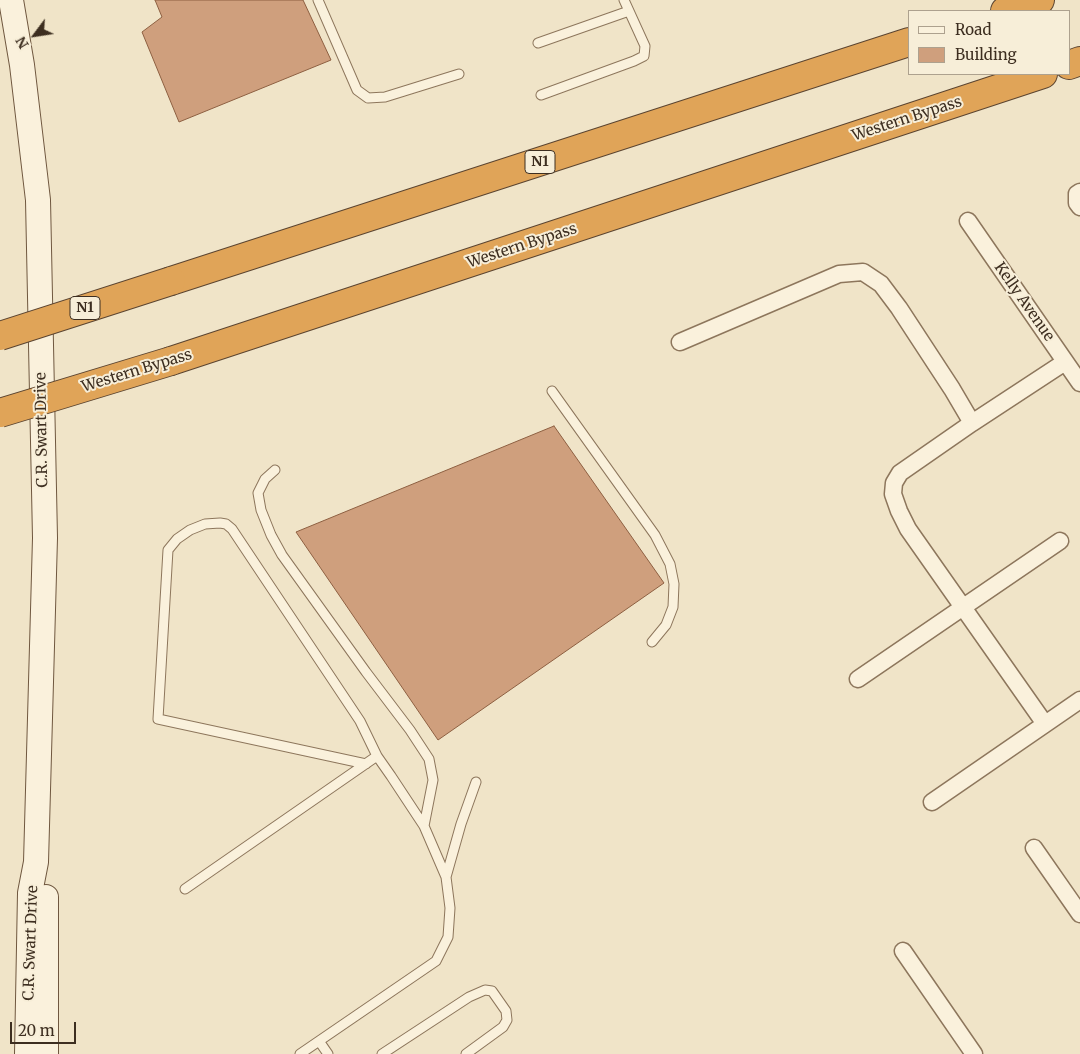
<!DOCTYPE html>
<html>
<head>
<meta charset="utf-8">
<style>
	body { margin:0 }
	#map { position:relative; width:1080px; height:1054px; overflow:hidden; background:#f0e4c8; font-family:Merriweather,serif }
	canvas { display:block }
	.legend { position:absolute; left:908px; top:10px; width:162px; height:65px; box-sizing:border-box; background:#f7eed8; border:1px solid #ada18e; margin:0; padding:6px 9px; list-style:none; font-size:15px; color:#3d2e20 }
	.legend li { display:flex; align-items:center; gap:10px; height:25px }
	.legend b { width:25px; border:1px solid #ada18e }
	.north { position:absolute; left:10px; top:10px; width:50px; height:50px; -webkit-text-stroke:4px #f7eed8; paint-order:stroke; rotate:239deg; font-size:14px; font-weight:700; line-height:20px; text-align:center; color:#3d2e20 }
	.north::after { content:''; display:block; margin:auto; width:18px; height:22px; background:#3d2e20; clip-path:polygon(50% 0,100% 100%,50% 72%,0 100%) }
	.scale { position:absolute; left:10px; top:1022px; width:66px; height:22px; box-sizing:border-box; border:2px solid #3d2e20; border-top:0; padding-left:6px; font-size:15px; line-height:18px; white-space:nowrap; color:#3d2e20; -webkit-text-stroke:4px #f7eed8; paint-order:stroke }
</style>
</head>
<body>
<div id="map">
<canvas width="1080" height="1054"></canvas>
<ul class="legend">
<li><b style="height:6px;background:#faf1dc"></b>Road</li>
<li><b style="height:14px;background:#cf9f7d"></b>Building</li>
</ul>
<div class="north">N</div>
<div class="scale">20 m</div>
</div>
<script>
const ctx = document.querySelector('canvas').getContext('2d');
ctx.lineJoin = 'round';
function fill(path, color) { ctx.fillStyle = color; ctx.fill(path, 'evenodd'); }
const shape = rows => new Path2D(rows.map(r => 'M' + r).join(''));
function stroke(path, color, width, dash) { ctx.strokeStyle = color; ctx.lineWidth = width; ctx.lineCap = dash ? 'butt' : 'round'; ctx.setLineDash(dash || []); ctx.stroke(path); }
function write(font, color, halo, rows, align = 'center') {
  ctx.font = font + ' Merriweather,serif'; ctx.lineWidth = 4; ctx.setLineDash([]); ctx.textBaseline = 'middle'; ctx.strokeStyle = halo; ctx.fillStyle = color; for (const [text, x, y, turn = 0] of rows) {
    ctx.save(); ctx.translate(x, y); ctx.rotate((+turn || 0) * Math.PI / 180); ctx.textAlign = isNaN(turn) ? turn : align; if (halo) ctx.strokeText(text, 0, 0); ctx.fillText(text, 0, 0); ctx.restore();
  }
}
const building = shape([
	[155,0,303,0,331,60,179,122,142,32,162,17,155,0],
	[554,426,664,583,438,740,296,532,554,426]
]);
const lane = shape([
	[318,0,357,90,368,98,385,97,459,74],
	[538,43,629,11],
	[541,95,634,61,644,56,645,46,624,0],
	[552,391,655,535,670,564,674,584,673,607,666,625,652,642],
	[275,470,265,479,258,493,261,510,271,535,282,555,366,672,410,730,429,759,433,780,424,826],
	[366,764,158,719,168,550,177,539,190,530,205,524,220,523,226,524,232,529,360,721,377,756],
	[446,877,461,824,476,782],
	[185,889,377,756,391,776,424,826,446,877,450,908,448,937,436,961,300,1054],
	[319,1041,328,1054],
	[382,1054,469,997,485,990,492,991,506,1011,507,1020,503,1027,466,1054]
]);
const street = shape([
	[1080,192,1077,194,1077,203,1080,207],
	[968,221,1080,383],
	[680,342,839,274,863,272,881,284,899,308,952,389,972,423],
	[858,679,1060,541],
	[1045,724,908,529,899,511,893,494,894,483,900,473,972,423,1065,362],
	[932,802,1080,700],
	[1034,848,1080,914],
	[903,951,974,1054]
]);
const secondary = shape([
	[11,0,22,65,38,200,45,538,36,862,30,893,27,1054],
	[46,1054,46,897]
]);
const highway = shape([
	[1005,11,1040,0],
	[1069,65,1080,61],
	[171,281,909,42],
	[171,361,1043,74]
]);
const highwayBridge = shape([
	[0,336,171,281],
	[0,413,171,361]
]);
const shields = [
	[540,162,30],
	[85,308,30]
];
const shieldNames = [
	["N1",540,162],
	["N1",85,308]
];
const streetNames = [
	["Western Bypass",907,119,-18],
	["Western Bypass",522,246,-18],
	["Kelly Avenue",1024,302,55],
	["Western Bypass",137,371,-17],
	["C.R. Swart Drive",42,430,-91],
	["C.R. Swart Drive",31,943,-88]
];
fill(building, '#cf9f7d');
stroke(building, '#8d5f41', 1);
stroke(lane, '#8d765c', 11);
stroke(street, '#8d765c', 19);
stroke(secondary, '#6f573f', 26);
stroke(highway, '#5b4430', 30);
stroke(lane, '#faf1dc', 9);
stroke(street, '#faf1dc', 16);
stroke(secondary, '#faf1dc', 24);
stroke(highway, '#e0a458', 28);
stroke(highwayBridge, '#5b4430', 30, []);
stroke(highwayBridge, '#e0a458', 28);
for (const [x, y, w] of shields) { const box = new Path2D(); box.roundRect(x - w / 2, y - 11.5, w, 23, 4); ctx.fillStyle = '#f7eed8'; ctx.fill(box); stroke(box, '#3d2e20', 1); }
write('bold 14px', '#3d2e20', null, shieldNames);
write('15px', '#3d2e20', '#f7eed8', streetNames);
</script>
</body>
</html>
